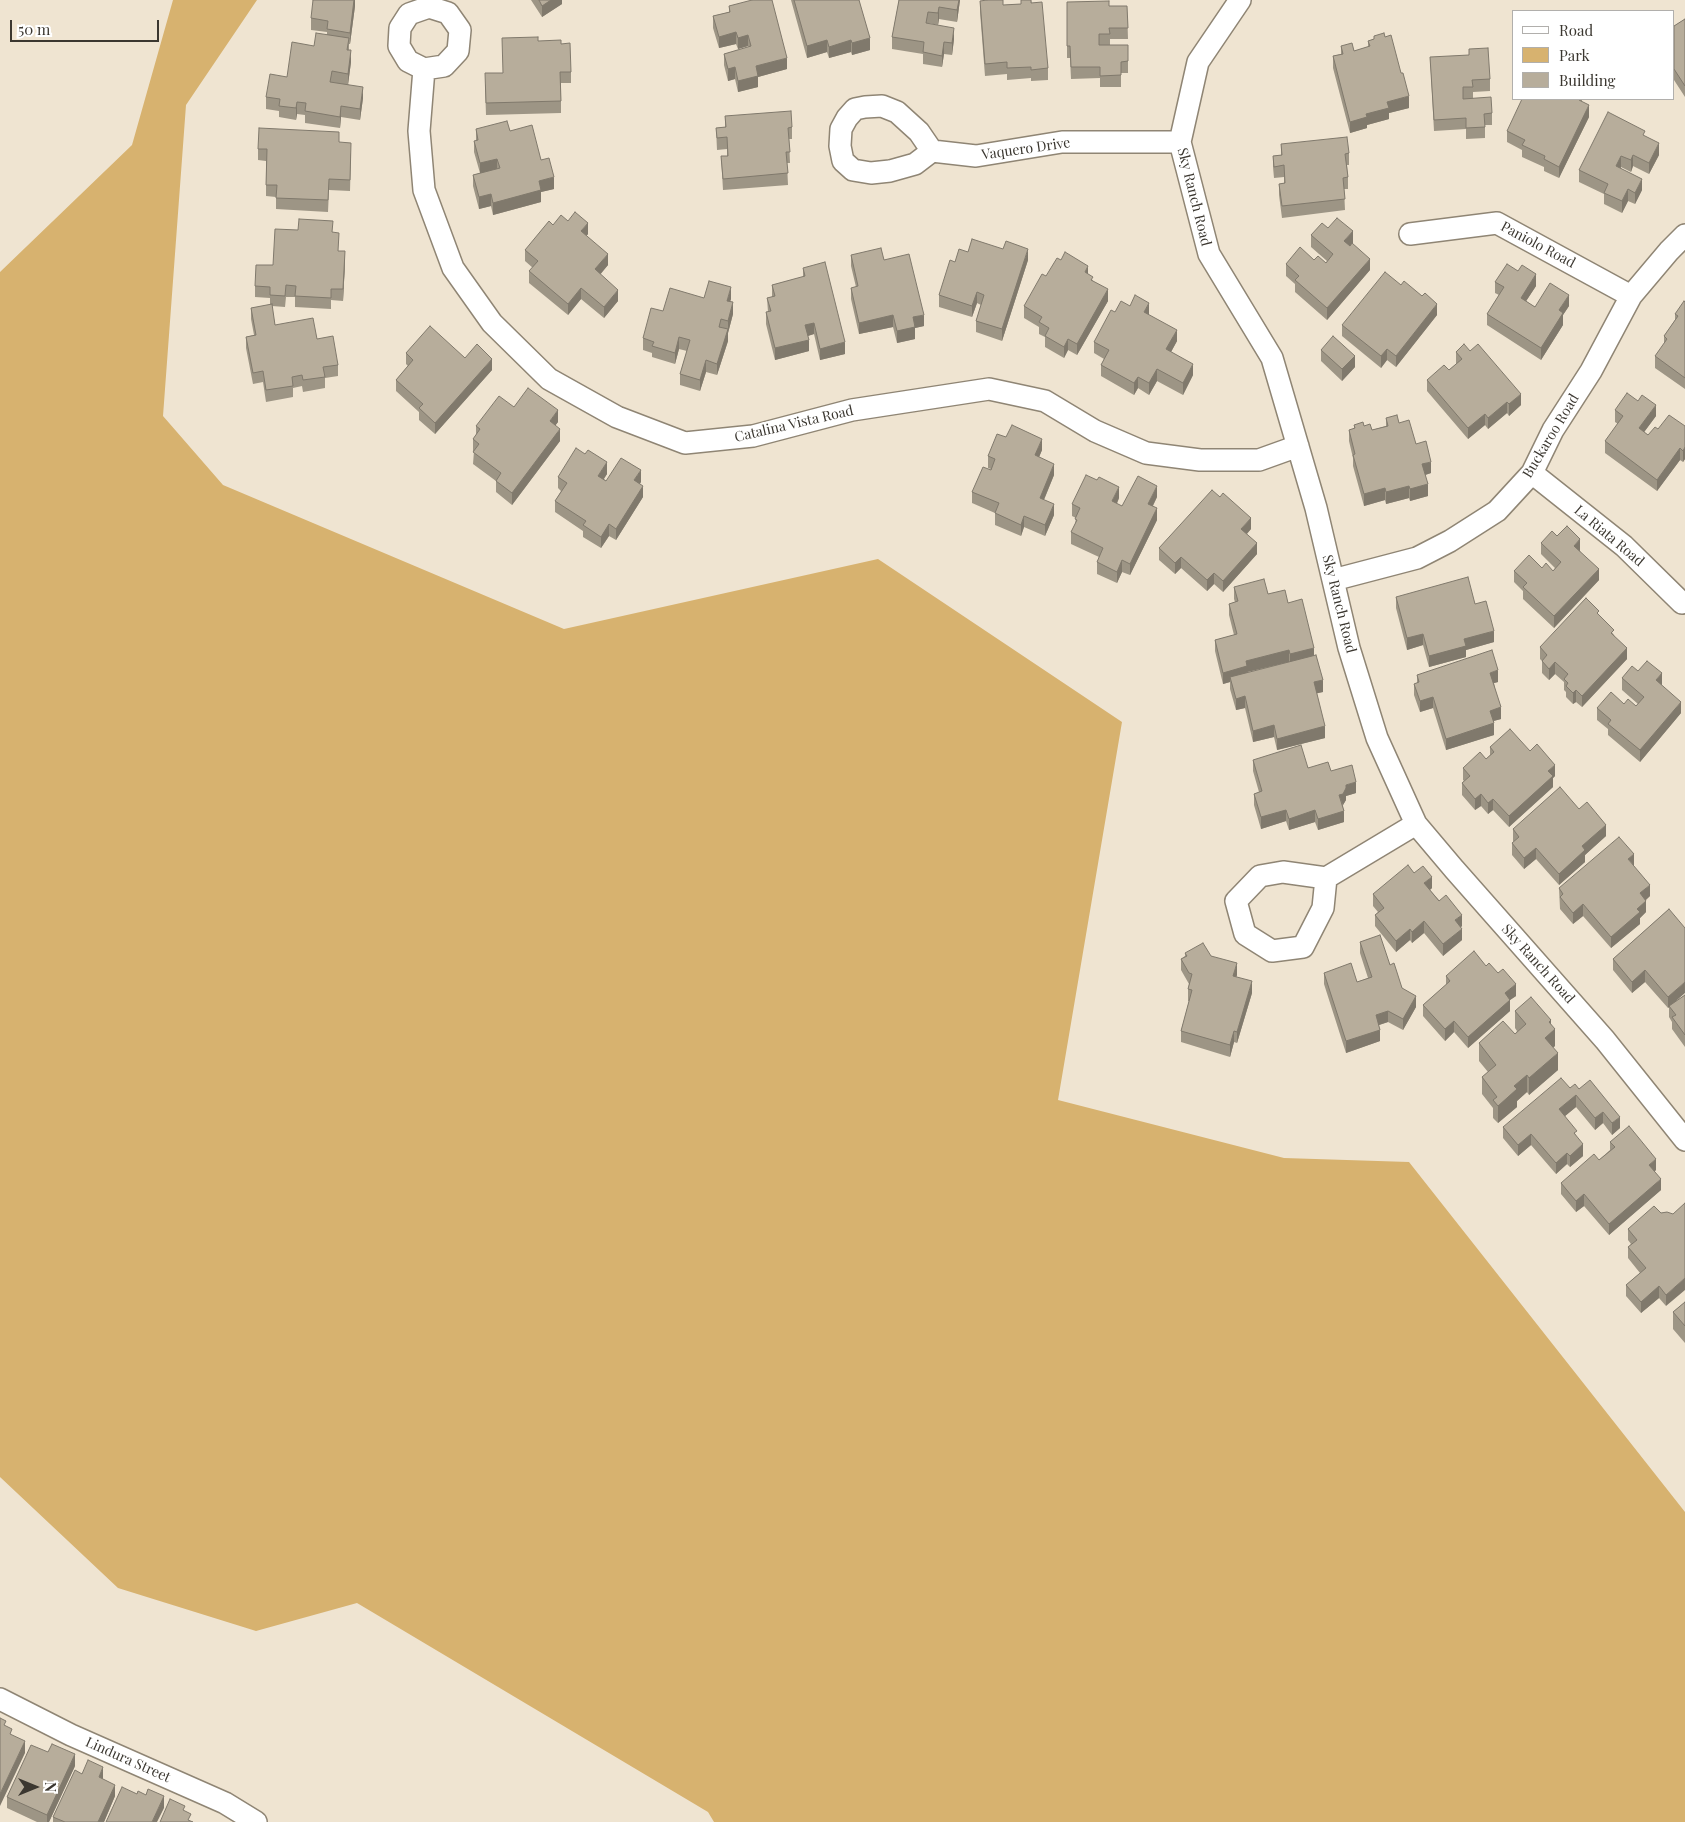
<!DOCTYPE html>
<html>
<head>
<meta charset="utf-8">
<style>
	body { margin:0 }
	#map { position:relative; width:1685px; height:1822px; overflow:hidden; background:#efe4d1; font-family:"Playfair Display",serif }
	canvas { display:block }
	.legend { position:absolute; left:1512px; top:10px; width:162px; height:90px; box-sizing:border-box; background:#fff; border:1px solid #b1afac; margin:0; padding:6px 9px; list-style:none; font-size:15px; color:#3b3730 }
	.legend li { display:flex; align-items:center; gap:10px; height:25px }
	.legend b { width:25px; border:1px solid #b1afac }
	.north { position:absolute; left:10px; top:1762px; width:50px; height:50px; -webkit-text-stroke:4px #fff; paint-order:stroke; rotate:90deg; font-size:14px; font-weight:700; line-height:20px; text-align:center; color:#3b3730 }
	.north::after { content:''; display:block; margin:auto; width:18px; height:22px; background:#3b3730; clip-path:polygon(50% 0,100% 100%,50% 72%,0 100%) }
	.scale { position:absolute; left:10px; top:20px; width:149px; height:22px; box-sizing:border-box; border:2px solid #3b3730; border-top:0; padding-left:6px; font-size:15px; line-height:18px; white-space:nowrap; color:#3b3730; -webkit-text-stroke:4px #fff; paint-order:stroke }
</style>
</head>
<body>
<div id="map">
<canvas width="1685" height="1822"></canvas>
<ul class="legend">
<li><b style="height:6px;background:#fff"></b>Road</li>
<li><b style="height:14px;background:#d7b26f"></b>Park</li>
<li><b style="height:14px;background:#b7ad9b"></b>Building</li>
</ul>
<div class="north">N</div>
<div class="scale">50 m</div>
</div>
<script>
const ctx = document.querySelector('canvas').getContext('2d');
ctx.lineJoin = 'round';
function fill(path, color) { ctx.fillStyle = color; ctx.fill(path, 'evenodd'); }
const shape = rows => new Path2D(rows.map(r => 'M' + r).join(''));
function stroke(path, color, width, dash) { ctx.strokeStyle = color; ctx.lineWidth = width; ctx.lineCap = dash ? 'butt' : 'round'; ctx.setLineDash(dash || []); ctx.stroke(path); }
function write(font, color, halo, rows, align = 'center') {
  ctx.font = font + ' "Playfair Display",serif'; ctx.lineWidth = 4; ctx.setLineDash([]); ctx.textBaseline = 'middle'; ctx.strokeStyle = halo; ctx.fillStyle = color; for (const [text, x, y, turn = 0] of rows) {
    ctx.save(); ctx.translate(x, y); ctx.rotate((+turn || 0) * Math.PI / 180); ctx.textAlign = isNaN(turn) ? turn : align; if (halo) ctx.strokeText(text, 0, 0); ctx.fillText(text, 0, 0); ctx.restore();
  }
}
const green = shape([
	[173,0,257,0,186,105,163,416,223,485,564,629,878,559,1122,722,1058,1100,1284,1158,1409,1162,1685,1512,1685,1822,714,1822,708,1812,357,1603,256,1631,118,1588,0,1477,0,272,132,145]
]);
const street = shape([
	[1240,0,1198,62,1180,142,1209,254,1272,358,1316,508,1349,648,1377,738,1416,824,1454,869,1605,1040,1685,1140],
	[424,69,444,66,458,51,460,30,448,13,429,7,409,14,400,28,399,46,408,61,424,69,419,131,424,190,453,268,492,323,549,379,617,417,685,443,753,436,852,410,989,389,1045,401,1095,431,1146,453,1200,460,1259,460,1298,446],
	[932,151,915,164,890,171,871,173,853,170,843,161,840,146,841,129,847,118,855,109,865,107,882,106,897,112,919,132,932,151,976,156,1062,142,1180,142],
	[1410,234,1497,223,1631,296],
	[1532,473,1624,546,1682,603],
	[1333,580,1417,558,1450,541,1497,511,1532,473,1553,430,1591,371,1631,296,1669,251,1685,235],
	[1326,878,1323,908,1303,947,1272,951,1245,934,1236,901,1260,876,1283,872,1326,878,1416,824],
	[0,1699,71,1735,225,1803,256,1822]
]);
const wall = shape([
	[355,0,355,6,350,44,349,44,349,50,351,62,348,84,363,98,360,120,341,117,340,128,305,123,305,115,297,114,296,120,279,117,279,111,266,109,266,97,287,77,314,46,327,35,327,32,311,30,311,18],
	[531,0,562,0,562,4,542,17],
	[791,0,859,0,870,50,852,55,851,52,829,58,827,52,807,58],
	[899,0,960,0,957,22,939,19,938,25,928,23,928,24,954,39,952,55,944,54,942,67,923,64,923,54,892,49,892,37],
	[1021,0,1031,0,1048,68,1048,80,1031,81,1031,78,1007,80,1007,74,985,76,980,12,980,1,1003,5,1021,4],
	[1067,2,1109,6,1127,6,1128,39,1110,39,1110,45,1128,45,1128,73,1121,73,1121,87,1100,87,1100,78,1071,79,1070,58,1067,58],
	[729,6,787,69,758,77,758,87,738,92,735,79,728,81,724,65,724,54,749,47,748,46,738,49,736,44,719,48,713,28,713,16,729,12],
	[1685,19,1685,97,1674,80,1674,26],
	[1374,36,1409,108,1389,113,1389,119,1367,125,1367,128,1350,133,1333,68,1333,56,1341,54,1341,46,1354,51,1368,47,1368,41,1374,39],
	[538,41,561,44,571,72,571,83,561,83,561,113,486,115,485,85,503,73],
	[1430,57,1490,79,1490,91,1473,92,1473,98,1492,113,1492,125,1485,125,1485,138,1466,139,1466,129,1434,131],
	[1582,99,1582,102,1589,117,1559,178,1544,171,1544,167,1522,157,1522,150,1507,142,1507,131],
	[725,116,792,127,792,139,789,139,790,163,787,163,788,185,723,190,721,156,727,156,727,149,717,150,716,128,725,127],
	[476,129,510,131,541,160,554,189,541,192,541,202,493,215,491,206,479,209,473,186,473,175,480,173,474,152,474,141,476,141],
	[1645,137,1659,155,1649,174,1633,166,1631,172,1621,167,1621,168,1642,190,1635,204,1628,201,1622,213,1604,204,1604,194,1579,182,1579,170],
	[339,142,351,154,350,191,329,190,328,212,276,209,276,197,266,196,266,161,258,160,258,149],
	[1281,144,1349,153,1349,165,1347,165,1348,177,1348,189,1344,189,1345,210,1282,218,1279,195,1279,184,1284,183,1284,177,1274,178,1273,167,1273,156,1281,155],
	[568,221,588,234,586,236,608,265,600,274,618,301,604,318,581,299,568,315,529,283,529,271,533,268,525,261,525,250,553,225],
	[1328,228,1353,243,1352,243,1370,270,1327,320,1295,292,1295,284,1286,276,1286,264,1314,260,1326,263,1327,261,1311,247,1311,235],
	[333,232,338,251,345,263,343,301,331,300,331,309,295,307,295,297,286,297,285,307,272,306,275,325,317,339,338,365,338,376,325,378,325,388,303,392,302,386,293,388,293,397,266,402,263,382,253,384,246,348,246,337,254,335,251,319,251,308,270,305,270,298,255,297,255,286,273,265],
	[968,252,1028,260,1002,341,976,332,976,321,981,305,977,303,972,317,939,307,939,295,955,262],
	[851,255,884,260,924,326,915,328,915,339,897,343,893,327,859,334,851,299,851,288,856,287,851,266],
	[803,268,845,354,820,360,814,334,807,336,809,351,775,360,766,324,766,312,768,312,767,298,772,297,772,285,803,277],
	[1088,274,1108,301,1077,355,1068,350,1064,358,1045,347,1045,337,1039,334,1039,327,1024,318,1024,306,1046,276],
	[1495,282,1536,286,1526,301,1535,307,1569,306,1563,315,1563,325,1541,360,1487,325,1487,314,1499,295,1495,293],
	[1401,285,1422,296,1437,315,1396,367,1387,360,1381,368,1342,336,1342,325],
	[704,298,731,299,730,301,733,314,728,333,728,341,717,375,706,372,700,391,680,385,680,374,687,351,679,349,675,364,652,357,652,353,643,350,643,338,663,311],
	[1685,302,1685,389,1655,368,1655,356,1664,345,1664,336,1675,320,1675,314],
	[1130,306,1149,314,1149,315,1177,341,1171,352,1193,375,1183,395,1157,381,1149,395,1138,388,1134,395,1101,376,1101,365,1104,359,1094,353,1094,342,1115,312],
	[1321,350,1355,367,1342,381,1321,361],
	[1456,352,1521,405,1509,416,1507,413,1488,429,1485,425,1468,439,1427,391,1427,380,1449,370,1456,364],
	[406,353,465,358,492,370,435,434,419,420,419,412,396,391,396,380,408,366,406,364],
	[514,407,558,422,555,425,560,441,512,505,496,492,496,481,473,464,474,451,473,451,473,439,476,435,476,426],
	[1615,410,1656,416,1644,432,1648,435,1658,429,1685,426,1685,459,1683,462,1680,460,1657,491,1605,453,1605,441,1618,424,1615,422],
	[1386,418,1399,423,1416,444,1431,473,1425,475,1428,496,1410,501,1409,498,1386,504,1385,500,1364,506,1353,466,1353,458,1349,441,1349,430,1354,429,1354,425,1364,426,1372,430,1386,426],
	[1006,437,1042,450,1039,457,1054,475,1044,500,1054,515,1045,536,1024,527,1021,536,995,525,995,513,972,503,972,492,991,469,988,468,988,456],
	[607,474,604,479,606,481,641,482,640,483,643,497,616,540,609,536,601,548,583,537,583,531,555,512,555,501,561,491,558,488,558,477],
	[1157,497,1153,506,1157,520,1130,575,1122,572,1117,583,1097,574,1097,562,1099,557,1071,544,1071,532,1075,524,1076,518,1072,516,1072,504,1119,498,1117,504,1122,506],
	[1251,529,1247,534,1257,554,1223,592,1214,584,1207,591,1181,568,1175,574,1159,560,1159,548],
	[1557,536,1580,551,1599,580,1554,628,1523,599,1523,591,1514,582,1514,571,1542,568,1553,571,1555,568,1541,554,1541,543],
	[1234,587,1268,594,1288,603,1314,656,1323,692,1316,693,1325,738,1277,750,1274,737,1253,742,1245,708,1236,710,1230,689,1230,682,1223,684,1215,651,1215,640,1234,635,1229,615,1229,604,1235,602,1234,599],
	[1289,662,1247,673,1247,672],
	[1396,597,1475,604,1494,642,1466,650,1466,657,1429,667,1423,645,1407,650,1396,608],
	[1599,615,1614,635,1627,659,1582,707,1576,702,1573,704,1566,697,1566,692,1564,690,1564,682,1555,674,1549,680,1542,673,1542,661,1540,659,1540,647],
	[1638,671,1661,685,1681,713,1640,762,1608,735,1608,729,1597,720,1597,708,1624,704,1636,706,1638,704,1622,690,1622,678],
	[1417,675,1498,682,1494,683,1501,719,1493,721,1494,735,1446,750,1433,708,1420,712,1414,695,1414,684,1417,683],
	[1490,747,1530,751,1555,776,1553,778,1553,787,1509,827,1493,810,1488,814,1481,806,1475,810,1462,795,1462,783,1464,781,1463,780,1463,768,1486,759,1490,755],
	[1253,760,1331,771,1356,793,1346,796,1346,800,1343,805,1344,822,1318,830,1315,822,1289,830,1286,821,1261,829,1254,805,1254,794,1259,792,1253,771],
	[1579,809,1606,836,1585,855,1585,862,1559,885,1536,859,1524,869,1512,855,1512,843,1514,842,1513,841,1513,829],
	[1634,866,1650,896,1646,900,1646,912,1640,918,1640,924,1611,948,1583,916,1573,924,1560,909,1559,888],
	[1414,873,1432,888,1430,890,1462,926,1461,927,1462,940,1443,956,1424,933,1412,943,1410,940,1396,952,1375,926,1375,915,1378,912,1373,906,1373,894],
	[1669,909,1677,1001,1685,995,1685,1047,1672,1029,1672,1022,1669,1017,1669,1007,1668,1008,1645,982,1632,993,1613,970,1613,959],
	[1360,942,1390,965,1402,988,1416,1007,1403,1030,1388,1022,1379,1025,1380,1041,1346,1053,1324,984,1324,973,1357,982,1368,978,1360,953],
	[1185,953,1211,956,1237,975,1236,977,1252,993,1237,1043,1234,1042,1230,1057,1181,1042,1181,1031,1189,1001,1188,1001,1188,989,1189,984,1181,970,1181,959,1185,956],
	[1486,966,1516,996,1510,1000,1510,1011,1468,1048,1454,1032,1445,1041,1423,1016,1423,1005,1446,985,1446,976],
	[1515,1011,1551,1024,1555,1046,1553,1047,1558,1070,1529,1095,1527,1092,1517,1101,1517,1107,1498,1123,1493,1118,1493,1108,1482,1094,1482,1077,1488,1072,1479,1061,1479,1043,1515,1034,1517,1031,1515,1028],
	[1570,1088,1579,1089,1620,1128,1612,1135,1603,1123,1595,1130,1576,1107,1565,1116,1577,1137,1583,1156,1570,1167,1567,1164,1556,1174,1531,1145,1518,1156,1503,1138,1503,1127],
	[1610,1142,1656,1170,1654,1172,1661,1190,1609,1235,1584,1206,1576,1212,1561,1194,1561,1183,1599,1160,1610,1150],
	[1667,1212,1666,1306,1659,1298,1641,1313,1626,1296,1626,1285,1640,1273,1628,1258,1628,1247,1631,1244,1628,1240,1628,1229,1661,1213],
	[1685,1302,1685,1343,1673,1329,1673,1312],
	[75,1766,49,1822,37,1822,7,1808,7,1797],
	[82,1774,103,1779,115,1796,104,1822,53,1822,53,1817]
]);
const shadedWall = shape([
	[354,0,355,0,355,6,350,44,350,33],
	[551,0,562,0,562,4,542,17,542,6],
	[959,0,960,0,957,22,957,10],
	[939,7,939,19,938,25,938,13],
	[954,28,954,39,952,55,952,43],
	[736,32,736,44,719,48,719,37],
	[748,35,748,46,738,49,738,38],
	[870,38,870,50,852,55,852,43],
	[827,40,827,52,807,58,807,46],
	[851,40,851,52,829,58,829,47],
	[944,42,944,54,942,67,942,56],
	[351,50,351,62,348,85,348,74],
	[787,58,787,69,758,77,758,87,738,92,738,81,756,66],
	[735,67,735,79,728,81,728,69],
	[363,87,363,98,360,120,360,109],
	[1409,96,1409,108,1389,113,1389,119,1367,125,1367,128,1350,133,1350,122,1387,102],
	[297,102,297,114,296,120,296,108],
	[1589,105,1589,117,1559,178,1559,167],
	[341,106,341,117,340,128,340,117],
	[1659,143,1659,155,1649,174,1649,163],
	[1633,155,1633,166,1631,172,1631,160],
	[1621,156,1621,167,1616,177,1616,166],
	[497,159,497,170,480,175,480,163],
	[554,177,554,189,541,192,541,202,493,215,493,203,539,181],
	[1642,179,1642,190,1635,204,1635,193],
	[1628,189,1628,201,1622,213,1622,201],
	[491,194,491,206,479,209,479,197],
	[588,223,588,234,581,243,581,231],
	[1353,231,1353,243,1344,253,1344,241],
	[1028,249,1028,260,1002,341,1002,329],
	[345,251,345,263,343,301,343,289],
	[608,254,608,265,595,281,595,269],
	[1370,259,1370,270,1327,320,1327,308],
	[1088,266,1088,277,1085,272],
	[1536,274,1536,286,1521,309,1521,298],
	[731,287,731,299,727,312,727,301],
	[581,288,581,299,568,315,568,304],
	[1108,289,1108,301,1077,355,1077,344],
	[618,290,618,301,604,318,604,307],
	[977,292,977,303,972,317,972,306],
	[1569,295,1569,306,1563,315,1563,325,1541,360,1541,348,1559,310],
	[733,302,733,314,728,333,728,341,717,375,717,364,728,329,728,321],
	[1149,303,1149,314,1144,324,1144,312],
	[1437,304,1437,315,1396,367,1396,356],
	[893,315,893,327,859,334,859,323],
	[924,315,924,326,915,328,915,339,897,343,897,331,913,317],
	[814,323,814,334,805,337,805,325],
	[1177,330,1177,341,1166,361,1166,349],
	[679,337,679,349,675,364,675,353],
	[1068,339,1068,350,1064,358,1064,347],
	[809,340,809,351,775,360,775,348],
	[845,342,845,354,820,360,820,349],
	[1387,349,1387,360,1381,368,1381,356],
	[1355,356,1355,367,1342,381,1342,369],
	[492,359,492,370,435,434,435,423],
	[706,360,706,372,700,391,700,380],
	[1193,364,1193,375,1183,395,1183,383],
	[1157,369,1157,381,1149,395,1149,383],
	[1138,377,1138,388,1134,395,1134,383],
	[1521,394,1521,405,1509,416,1509,404],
	[1507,402,1507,413,1488,429,1488,418],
	[1656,405,1656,416,1639,439,1639,428],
	[558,410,558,422,550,433,550,421],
	[1485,414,1485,425,1468,439,1468,428],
	[560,429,560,441,512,505,512,493],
	[1042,439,1042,450,1035,467,1035,455],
	[1685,447,1685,459,1683,462,1683,451],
	[1680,448,1680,460,1657,491,1657,480],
	[607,462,607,474,598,487,598,476],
	[1431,462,1431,473,1422,476,1422,464],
	[1054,464,1054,475,1040,509,1040,498],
	[641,470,641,482,634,492,634,480],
	[1428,484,1428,496,1410,501,1410,489],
	[643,486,643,497,616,540,616,529],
	[1157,486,1157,497,1148,515,1148,504],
	[1409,486,1409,498,1386,504,1386,492],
	[1119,487,1119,498,1112,513,1112,501],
	[1385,488,1385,500,1364,506,1364,494],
	[1054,504,1054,515,1045,536,1045,525],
	[1157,508,1157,520,1130,575,1130,564],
	[1024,516,1024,527,1021,536,1021,525],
	[1251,518,1251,529,1241,540,1241,529],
	[609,524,609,536,601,548,601,537],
	[1580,539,1580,551,1574,557,1574,546],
	[1257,543,1257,554,1223,592,1223,581],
	[1181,557,1181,568,1175,574,1175,563],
	[1122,560,1122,572,1117,583,1117,572],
	[1599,569,1599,580,1554,628,1554,616],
	[1214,573,1214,584,1207,591,1207,580],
	[1494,631,1494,642,1466,650,1466,657,1429,667,1429,656,1464,639],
	[1423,634,1423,645,1407,650,1407,638],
	[1314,648,1314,659,1290,665,1290,654],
	[1627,648,1627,659,1582,707,1582,696],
	[1289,650,1289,662,1247,672,1247,678,1230,677,1230,682,1223,684,1223,673,1246,661],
	[1555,662,1555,674,1549,680,1549,669],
	[1498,670,1498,682,1490,684,1490,673],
	[1662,673,1662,685,1656,692,1656,680],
	[1323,680,1323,692,1314,694,1314,682],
	[1576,690,1576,702,1573,704,1573,693],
	[1245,696,1245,708,1236,710,1236,699],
	[1433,697,1433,708,1420,712,1420,701],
	[1681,702,1681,713,1640,762,1640,750],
	[1501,707,1501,719,1490,722,1490,711],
	[1494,723,1494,735,1446,750,1446,739],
	[1274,725,1274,737,1253,742,1253,731],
	[1325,726,1325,738,1277,750,1277,739],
	[1555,765,1555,776,1553,778,1553,787,1509,827,1509,816,1548,771],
	[1356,782,1356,793,1346,796,1346,800,1343,805,1339,795,1346,785],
	[1481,794,1481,806,1475,810,1475,799],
	[1493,799,1493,810,1488,814,1488,803],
	[1286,810,1286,821,1261,829,1261,817],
	[1315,810,1315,822,1289,830,1289,819],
	[1344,811,1344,822,1318,830,1318,819],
	[1606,825,1606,836,1585,855,1585,862,1559,885,1559,874,1582,846],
	[1536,848,1536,859,1524,869,1524,858],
	[1634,854,1634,866,1628,859],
	[1432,877,1432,888,1424,895,1424,883],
	[1650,885,1650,896,1640,905,1640,893],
	[1646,901,1646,912,1640,918,1640,924,1611,948,1611,937,1637,909],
	[1583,904,1583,916,1573,924,1573,913],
	[1462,915,1462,926,1455,932,1455,920],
	[1424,921,1424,933,1412,943,1412,932],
	[1410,929,1410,940,1396,952,1396,941],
	[1462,929,1462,940,1443,956,1443,944],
	[1237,963,1237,975,1233,987,1233,976],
	[1645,970,1645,982,1632,993,1632,982],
	[1252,981,1252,993,1237,1043,1237,1032],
	[1685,982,1685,993,1668,1008,1668,997],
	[1516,984,1516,996,1510,1000,1510,1011,1468,1048,1468,1037,1505,993],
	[1416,996,1416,1007,1403,1030,1403,1019],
	[1388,1011,1388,1022,1376,1026,1376,1015],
	[1551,1020,1551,1032,1555,1029,1555,1046,1545,1055,1545,1038,1549,1022],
	[1454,1021,1454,1032,1445,1041,1445,1029],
	[1380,1030,1380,1041,1346,1053,1346,1041],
	[1234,1031,1234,1042,1230,1057,1230,1045],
	[1558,1053,1558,1070,1529,1095,1529,1078],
	[1527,1075,1527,1092,1517,1101,1517,1107,1498,1123,1498,1106,1514,1086],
	[1576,1095,1576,1107,1559,1121,1559,1109],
	[1603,1112,1603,1123,1595,1130,1595,1118],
	[1620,1117,1620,1128,1612,1135,1612,1123],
	[1531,1134,1531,1145,1518,1156,1518,1145],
	[1583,1144,1583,1156,1570,1167,1570,1156],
	[1567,1153,1567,1164,1556,1174,1556,1163],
	[1656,1159,1656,1170,1649,1176,1649,1165],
	[1661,1179,1661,1190,1609,1235,1609,1224],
	[1584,1194,1584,1206,1576,1212,1576,1201],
	[1685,1278,1685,1290,1666,1306,1666,1295],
	[1659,1286,1659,1298,1641,1313,1641,1302],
	[25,1741,25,1753,0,1806,0,1794],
	[75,1754,75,1766,49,1822,47,1822,47,1815],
	[103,1767,103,1779,99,1789,99,1777],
	[115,1785,115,1796,104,1822,98,1822],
	[164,1796,164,1808,157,1822,152,1822]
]);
const building = shape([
	[313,0,354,0,350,33,327,29,328,21,311,18,313,0],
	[539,0,551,0,542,6,539,0],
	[752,0,772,0,787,58,756,66,758,76,738,81,735,67,728,69,724,54,751,46,748,35,738,38,736,32,719,37,713,16,730,12,729,6,752,0],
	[794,0,859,0,870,38,852,43,851,40,829,47,827,40,807,46,794,0],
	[899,0,959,0,957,10,939,7,938,13,928,12,926,23,954,28,952,43,944,42,942,56,923,52,924,42,892,37,899,0],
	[987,0,1003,0,1003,5,1021,4,1021,0,1031,0,1031,3,1042,2,1048,68,1031,70,1031,67,1007,68,1007,62,985,64,980,1,987,0],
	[1109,1,1109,6,1127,6,1128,28,1109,28,1110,34,1099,34,1099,45,1128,45,1128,61,1121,62,1121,75,1100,76,1100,67,1071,67,1070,46,1067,46,1067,2,1109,1],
	[1685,19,1685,86,1674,69,1674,26,1685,19],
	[316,33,349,38,347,50,351,50,348,74,332,71,330,82,363,87,360,109,341,106,340,117,305,111,306,103,297,102,296,108,279,106,280,99,266,97,270,74,287,77,292,42,314,46,316,33],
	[1384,33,1385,37,1391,35,1401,73,1403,73,1409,96,1387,102,1389,108,1366,114,1367,117,1350,122,1333,56,1343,54,1341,46,1352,43,1354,51,1370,46,1368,41,1374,39,1374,36,1384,33],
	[538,37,538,41,561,40,561,44,570,43,571,72,560,72,561,101,486,103,485,73,503,73,502,38,538,37],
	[1488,48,1490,79,1472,80,1473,87,1463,87,1463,99,1491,97,1492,113,1484,114,1485,127,1466,128,1466,118,1434,120,1430,57,1469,55,1469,49,1488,48],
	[1522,99,1580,99,1579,100,1589,105,1559,167,1544,159,1545,156,1522,145,1525,140,1507,131,1522,99],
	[791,111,792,127,788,128,790,152,786,152,788,173,723,179,721,156,728,156,727,137,717,138,716,128,726,127,725,116,791,111],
	[1608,112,1645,131,1643,135,1659,143,1649,163,1633,155,1631,160,1621,156,1616,166,1642,179,1635,193,1628,189,1622,201,1604,193,1608,184,1579,170,1608,112],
	[507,121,510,131,532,125,541,160,549,158,554,177,539,181,541,190,493,203,491,194,479,197,473,175,500,168,497,159,480,163,474,141,478,140,476,129,507,121],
	[259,128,339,132,339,142,351,143,350,180,329,179,328,200,276,198,277,185,266,185,267,149,258,149,259,128],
	[1347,137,1349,153,1345,154,1348,177,1343,178,1345,199,1282,206,1279,184,1285,183,1284,165,1274,167,1273,156,1282,155,1281,144,1347,137],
	[575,212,588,223,581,231,608,254,595,269,618,290,604,307,581,288,568,304,529,271,538,261,525,250,549,221,553,225,561,215,568,221,575,212],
	[1337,218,1353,231,1344,241,1350,246,1352,243,1370,259,1327,308,1295,280,1299,276,1286,264,1300,247,1314,260,1318,256,1326,263,1333,254,1311,235,1322,223,1328,228,1337,218],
	[299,219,333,221,332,232,339,233,338,251,345,251,343,289,331,289,331,298,295,296,296,286,286,285,285,296,270,295,270,287,255,286,256,265,273,265,275,229,298,230,299,219],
	[972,239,1003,249,1006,241,1028,249,1002,329,976,321,984,295,977,292,972,306,939,295,950,260,955,262,959,249,968,252,972,239],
	[881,248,884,260,909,254,924,315,913,317,915,327,897,331,893,315,859,323,851,288,858,286,851,255,881,248],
	[1065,252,1088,266,1085,272,1093,277,1091,280,1108,289,1077,344,1068,339,1064,347,1045,336,1049,328,1039,322,1042,317,1024,306,1042,274,1046,276,1057,258,1061,260,1065,252],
	[825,262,845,342,820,349,814,323,805,325,809,340,775,348,766,312,771,311,767,298,775,296,772,285,805,276,803,268,825,262],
	[1507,264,1518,271,1522,265,1536,274,1521,298,1535,307,1550,283,1569,295,1559,310,1563,313,1541,348,1487,314,1504,287,1495,282,1507,264],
	[1385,272,1401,285,1404,281,1422,296,1425,293,1437,304,1396,356,1387,349,1381,356,1342,325,1385,272],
	[709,281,731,287,727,301,733,302,728,321,721,319,719,327,728,329,717,364,706,360,700,380,680,374,690,340,679,337,675,353,652,346,654,342,643,338,651,308,663,311,670,288,704,298,709,281],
	[1135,295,1149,303,1144,312,1177,330,1166,349,1193,364,1183,383,1157,369,1149,383,1138,377,1134,383,1101,365,1109,350,1094,342,1111,310,1115,312,1121,301,1130,306,1135,295],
	[1684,301,1685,302,1685,378,1655,356,1667,339,1664,336,1678,316,1675,314,1684,301],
	[272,304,275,325,313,318,317,339,333,336,338,365,323,367,325,377,303,380,302,375,292,377,293,386,266,390,263,371,253,373,246,337,256,335,251,308,272,304],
	[430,326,465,358,477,344,492,359,435,423,419,408,423,404,396,380,413,360,406,353,430,326],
	[1333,336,1355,356,1342,369,1321,350,1333,336],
	[1464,344,1470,351,1478,344,1521,394,1509,404,1507,402,1488,418,1485,414,1468,428,1427,380,1444,365,1449,370,1462,359,1456,352,1464,344],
	[528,388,558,410,550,421,560,429,512,493,496,481,501,473,473,452,479,444,473,439,480,429,476,426,499,396,514,407,528,388],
	[1627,393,1638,401,1642,395,1656,405,1639,428,1648,435,1655,427,1658,429,1669,415,1685,426,1685,447,1683,451,1680,448,1657,480,1605,441,1623,416,1615,410,1627,393],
	[1397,415,1399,423,1409,420,1416,444,1426,441,1431,462,1422,464,1428,484,1410,489,1409,486,1386,492,1385,488,1364,494,1353,455,1355,454,1349,430,1355,428,1354,425,1363,422,1364,426,1370,424,1372,430,1388,426,1386,418,1397,415],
	[1012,425,1042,439,1035,455,1054,464,1040,498,1054,504,1045,525,1024,516,1021,525,995,513,999,503,972,492,983,467,991,470,995,459,988,456,997,434,1006,437,1012,425],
	[576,448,585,454,588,450,607,462,598,476,606,481,621,458,641,470,634,480,643,486,616,529,609,524,601,537,583,525,586,521,555,501,567,483,558,477,576,448],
	[1086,475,1097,480,1099,477,1119,487,1112,501,1122,506,1138,476,1157,486,1148,504,1157,508,1130,564,1122,560,1117,572,1097,562,1103,548,1071,532,1077,520,1075,519,1080,508,1072,504,1086,475],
	[1212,490,1220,497,1223,493,1251,518,1241,529,1257,543,1223,581,1214,573,1207,580,1181,557,1175,563,1159,548,1212,490],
	[1567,526,1580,539,1574,546,1599,569,1554,616,1523,587,1527,583,1514,571,1529,555,1542,568,1546,563,1553,571,1561,562,1541,543,1552,531,1557,536,1567,526],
	[1468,577,1475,604,1486,601,1494,631,1464,639,1466,646,1429,656,1423,634,1407,638,1396,597,1468,577],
	[1264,579,1268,594,1285,590,1288,603,1302,599,1314,648,1290,654,1289,650,1246,661,1247,666,1223,673,1215,640,1237,634,1229,604,1238,601,1234,587,1264,579],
	[1586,598,1599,611,1597,613,1614,630,1611,633,1627,648,1582,696,1576,690,1573,693,1566,686,1568,683,1564,679,1568,674,1555,662,1549,669,1542,661,1547,655,1540,647,1586,598],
	[1492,650,1498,670,1490,673,1501,707,1490,711,1494,723,1446,739,1433,697,1420,701,1414,684,1419,682,1417,675,1492,650],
	[1316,655,1323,680,1314,682,1325,726,1277,739,1274,725,1253,731,1245,696,1236,699,1230,677,1316,655],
	[1647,661,1662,673,1656,680,1681,702,1640,750,1608,724,1611,720,1597,708,1611,692,1624,704,1628,699,1636,706,1644,697,1622,678,1632,666,1638,671,1647,661],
	[1510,729,1530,751,1537,744,1555,765,1548,771,1553,776,1509,816,1493,799,1488,803,1481,794,1475,799,1462,783,1470,776,1463,768,1480,752,1486,759,1494,752,1490,747,1510,729],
	[1301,745,1308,768,1328,762,1331,771,1352,765,1356,782,1346,785,1346,788,1343,794,1339,795,1344,811,1318,819,1315,810,1289,819,1286,810,1261,817,1254,794,1262,791,1253,760,1301,745],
	[1560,787,1579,809,1587,802,1606,825,1582,846,1585,850,1559,874,1536,848,1524,858,1512,843,1519,837,1513,829,1560,787],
	[1619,837,1634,854,1628,859,1650,885,1640,893,1646,901,1637,909,1640,912,1611,937,1583,904,1573,913,1560,897,1563,894,1559,888,1619,837],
	[1408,865,1414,873,1423,866,1432,877,1424,883,1439,901,1446,895,1462,915,1455,920,1462,929,1443,944,1424,921,1412,932,1410,929,1396,941,1375,915,1384,908,1373,894,1408,865],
	[1669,909,1685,928,1685,982,1668,997,1645,970,1632,982,1613,959,1669,909],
	[1380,935,1390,965,1394,963,1402,988,1416,996,1403,1019,1388,1011,1376,1015,1380,1030,1346,1041,1324,973,1351,963,1357,982,1372,977,1360,942,1380,935],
	[1203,943,1211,956,1237,963,1233,976,1252,981,1237,1032,1234,1031,1230,1045,1181,1031,1192,990,1188,989,1192,974,1189,973,1181,959,1187,956,1185,953,1203,943],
	[1474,951,1486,966,1489,963,1498,973,1503,969,1516,984,1505,993,1510,1000,1468,1037,1454,1021,1445,1029,1423,1005,1450,981,1446,976,1474,951],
	[1685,995,1685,1035,1672,1017,1676,1015,1669,1006,1685,995],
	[1531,997,1551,1020,1549,1022,1555,1029,1545,1038,1558,1053,1529,1078,1527,1075,1514,1086,1517,1089,1498,1106,1493,1100,1497,1097,1482,1077,1496,1065,1479,1043,1503,1021,1515,1034,1526,1024,1515,1011,1531,997],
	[1561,1078,1570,1088,1575,1084,1579,1089,1590,1080,1620,1117,1612,1123,1603,1112,1595,1118,1576,1095,1559,1109,1577,1131,1574,1133,1583,1144,1570,1156,1567,1153,1556,1163,1531,1134,1518,1145,1503,1127,1561,1078],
	[1629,1126,1656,1159,1649,1165,1661,1179,1609,1224,1584,1194,1576,1201,1561,1183,1594,1154,1599,1160,1615,1147,1610,1142,1629,1126],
	[1685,1203,1685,1278,1666,1295,1659,1286,1641,1302,1626,1285,1646,1268,1628,1247,1637,1240,1628,1229,1654,1206,1661,1213,1667,1212,1673,1214,1685,1203],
	[1685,1302,1685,1326,1673,1312,1685,1302],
	[0,1718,6,1721,4,1725,12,1729,10,1734,25,1741,0,1794,0,1718],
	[52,1744,75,1754,47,1815,7,1797,31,1745,48,1752,52,1744],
	[88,1760,103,1767,99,1777,115,1785,98,1822,65,1822,53,1817,75,1770,82,1774,88,1760],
	[122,1787,137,1794,138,1791,146,1795,148,1789,164,1796,152,1822,106,1822,122,1787],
	[170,1799,185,1806,183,1810,191,1814,188,1820,193,1822,160,1822,170,1799]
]);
const streetNames = [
	["Vaquero Drive",1026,149,-8],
	["Sky Ranch Road",1194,197,76],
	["Paniolo Road",1538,245,28],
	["Catalina Vista Road",794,424,-13],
	["Buckaroo Road",1551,436,-59],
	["La Riata Road",1609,536,40],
	["Sky Ranch Road",1339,604,76],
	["Sky Ranch Road",1538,964,48],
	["Lindura Street",128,1760,24]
];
fill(green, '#d7b26f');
stroke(street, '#8f8574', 24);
stroke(street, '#fff', 21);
fill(wall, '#9d9585');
fill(shadedWall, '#80796c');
fill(building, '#b7ad9b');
stroke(building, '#80796c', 1);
write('14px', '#3b3730', '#fff', streetNames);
</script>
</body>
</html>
